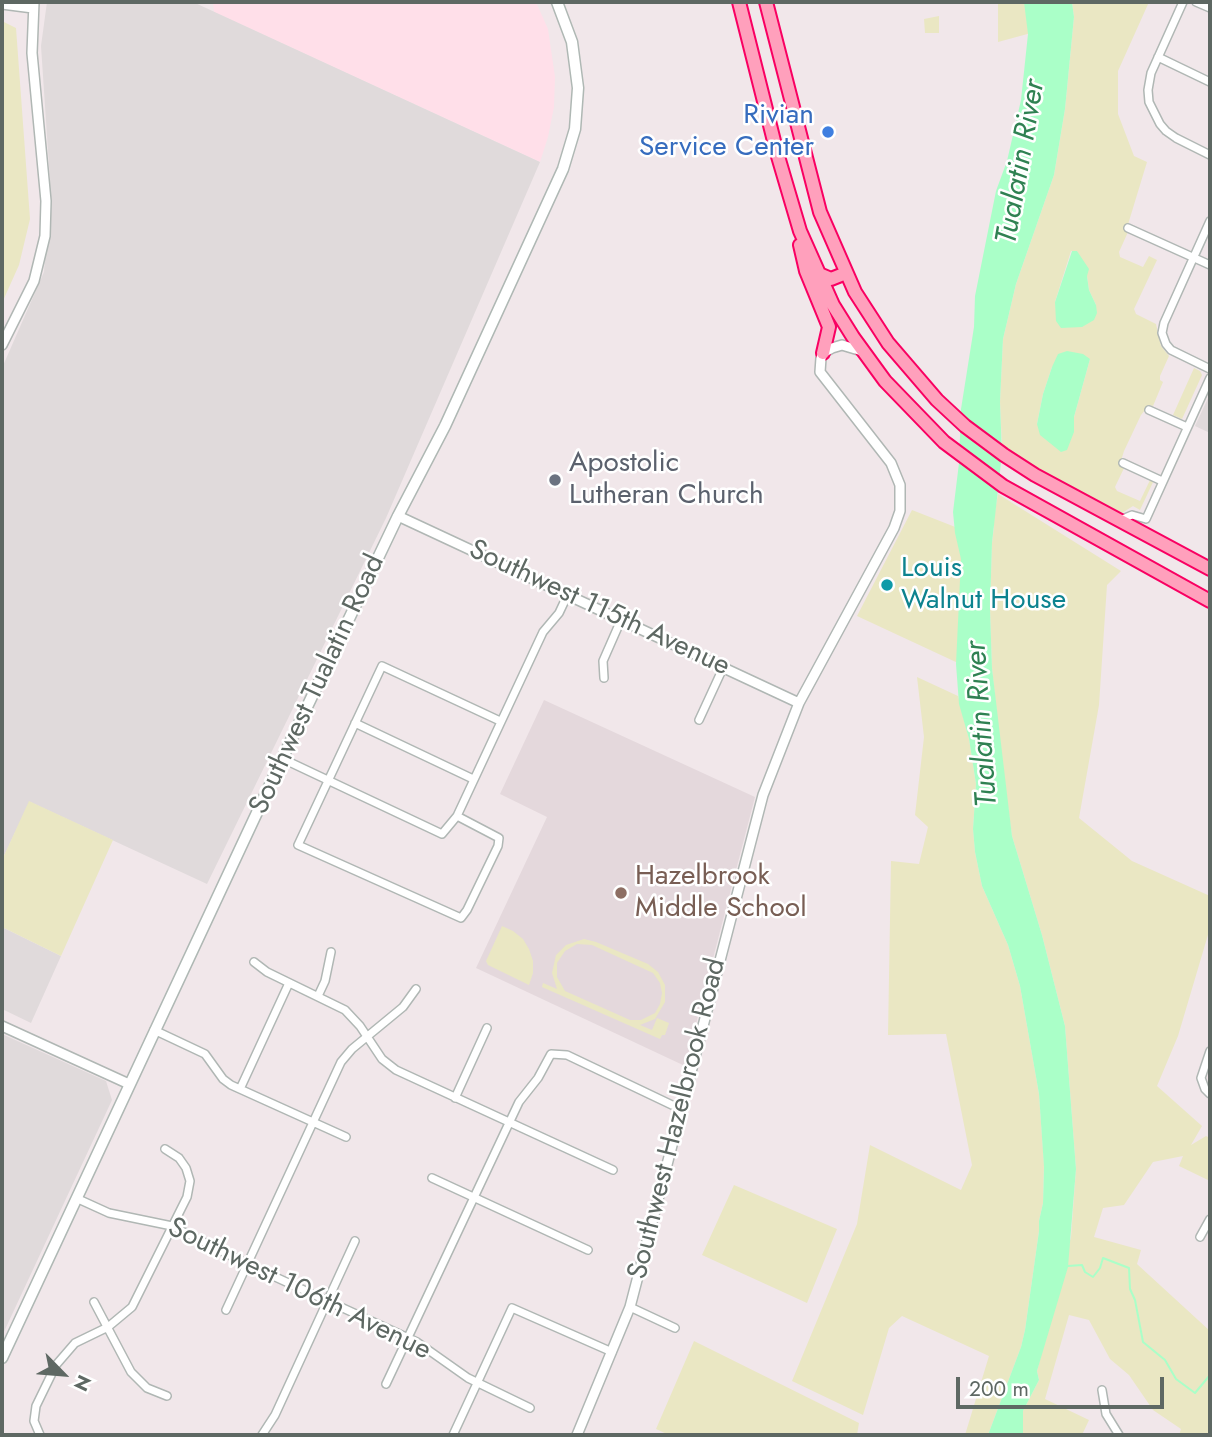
<!DOCTYPE html>
<html>
<head>
<meta charset="utf-8">
<style>
	body { margin:0 }
	#map { position:relative; width:1212px; height:1437px; overflow:hidden; background:#f1e7ea; font-family:Jost,sans-serif }
	canvas { display:block }
	.frame { position:absolute; inset:0; border:4px solid #5e6863; pointer-events:none }
	.north { position:absolute; left:28px; top:1339px; width:70px; height:70px; -webkit-text-stroke:5px #fff; paint-order:stroke; rotate:115deg; font-size:19px; font-weight:700; line-height:28px; text-align:center; color:#5e6863 }
	.north::after { content:''; display:block; margin:auto; width:24px; height:32px; background:#5e6863; clip-path:polygon(50% 0,100% 100%,50% 72%,0 100%) }
	.scale { position:absolute; left:956px; top:1377px; width:208px; height:32px; box-sizing:border-box; border:4px solid #5e6863; border-top:0; padding-left:9px; font-size:21px; line-height:24px; white-space:nowrap; color:#5e6863; -webkit-text-stroke:5px #fff; paint-order:stroke }
</style>
</head>
<body>
<div id="map">
<canvas width="1212" height="1437"></canvas>
<div class="frame"></div>
<div class="north">N</div>
<div class="scale">200 m</div>
</div>
<script>
const ctx = document.querySelector('canvas').getContext('2d');
ctx.lineJoin = 'round';
function fill(path, color) { ctx.fillStyle = color; ctx.fill(path, 'evenodd'); }
const shape = rows => new Path2D(rows.map(r => 'M' + r).join(''));
function stroke(path, color, width, dash) { ctx.strokeStyle = color; ctx.lineWidth = width; ctx.lineCap = dash ? 'butt' : 'round'; ctx.setLineDash(dash || []); ctx.stroke(path); }
function write(font, color, halo, rows, align = 'center') {
  ctx.font = font + ' Jost,sans-serif'; ctx.lineWidth = 5; ctx.setLineDash([]); ctx.textBaseline = 'middle'; ctx.strokeStyle = halo; ctx.fillStyle = color; for (const [text, x, y, turn = 0] of rows) {
    ctx.save(); ctx.translate(x, y); ctx.rotate((+turn || 0) * Math.PI / 180); ctx.textAlign = isNaN(turn) ? turn : align; if (halo) ctx.strokeText(text, 0, 0); ctx.fillText(text, 0, 0); ctx.restore();
  }
}
const commercial = shape([
	[213,2,536,2,548,29,555,77,554,107,548,137,540,162,214,12]
]);
const industrial = shape([
	[47,2,193,2,540,162,386,518,207,884,30,802,2,860,2,368,44,272,50,181,41,46],
	[1210,394,1210,433,1195,426],
	[2,927,61,956,31,1023,2,1009],
	[2,1034,106,1081,112,1100,2,1336]
]);
const education = shape([
	[544,700,755,797,685,1066,476,968,547,817,500,794]
]);
const green = shape([
	[998,2,1028,2,1031,33,998,42],
	[1072,2,1149,2,1118,71,1118,114,1134,156,1147,162,1126,231,1128,232,1119,252,1120,257,1143,267,1149,256,1157,260,1134,309,1136,314,1156,324,1161,346,1169,356,1160,376,1160,380,1163,382,1153,406,1149,405,1141,415,1124,451,1120,464,1125,466,1115,487,1117,491,1140,501,1151,478,1154,480,1140,510,1133,506,1122,513,1052,477,1002,446,1000,402,1003,339,1016,284,1054,175,1065,109,1074,17],
	[1071,251,1077,251,1087,276,1089,290,1096,305,1055,302],
	[1090,359,1074,417,1037,424,1043,394,1052,367],
	[939,16,939,33,925,33,924,19],
	[2,21,16,28,30,219,19,265,2,303],
	[1194,368,1200,371,1202,375,1182,419,1173,415],
	[998,494,1121,571,1107,585,1099,705,1079,818,1132,861,1210,896,1210,928,1178,1036,1157,1086,1202,1126,1191,1145,1206,1136,1210,1138,1210,1181,1179,1166,1183,1156,1153,1162,1124,1205,1103,1208,1094,1237,1141,1250,1137,1264,1210,1331,1210,1435,1179,1435,1181,1429,1153,1410,1129,1375,1110,1359,1089,1320,1069,1315,1045,1399,1089,1420,1082,1435,1023,1435,1023,1411,1039,1380,1037,1371,1071,1237,1076,1169,1065,1026,1042,935,1012,836,1002,765,992,668,990,609,992,543,994,527,993,522],
	[912,510,968,532,958,663,857,616],
	[917,677,958,696,969,739,976,784,973,829,975,852,982,886,1008,945,1020,986,1039,1094,1044,1164,1043,1203,1039,1221,1039,1231,1025,1330,1021,1347,988,1435,965,1435,989,1356,902,1316,889,1328,863,1415,792,1381,857,1224,870,1145,961,1190,972,1165,946,1034,888,1035,891,861,919,864,928,827,915,815,924,737],
	[29,801,113,840,61,956,2,927,2,860],
	[502,926,513,931,523,939,529,949,533,961,533,973,529,985,488,965,486,961],
	[584,939,596,942,648,964,658,972,665,985,665,1002,655,1019,640,1025,652,1030,657,1018,669,1023,665,1035,662,1035,660,1039,542,987,543,983,557,989,552,973,556,955,566,945],
	[577,944,592,945,653,973,660,983,662,993,660,1004,655,1013,641,1020,630,1020,565,991,557,977,557,963,565,951],
	[734,1185,837,1229,807,1303,702,1255],
	[694,1341,859,1423,857,1435,669,1435,656,1429]
]);
const water = shape([
	[1024,2,1072,2,1074,17,1065,109,1054,175,1016,284,1003,339,1000,402,1002,454,992,543,990,609,992,668,1012,836,1042,935,1065,1026,1076,1169,1068,1267,1037,1371,1039,1380,1023,1411,1023,1435,988,1435,1021,1347,1025,1330,1039,1231,1039,1221,1043,1203,1044,1167,1039,1094,1020,986,1008,945,982,886,975,852,973,829,976,784,969,739,959,704,956,664,961,559,955,533,953,512,959,463,961,409,974,327,975,296,996,191,1007,161,1021,100,1028,34],
	[1072,251,1077,251,1089,269,1087,276,1089,290,1096,305,1097,313,1094,320,1082,327,1061,328,1056,321,1055,302],
	[1067,351,1083,354,1090,359,1074,417,1074,432,1067,450,1061,452,1040,435,1037,424,1043,394,1052,367,1058,354]
]);
const stream = shape([
	[1068,1266,1082,1265,1085,1272,1093,1277,1100,1268,1103,1258,1129,1268,1130,1289,1135,1300,1143,1342,1165,1360,1176,1379,1195,1393,1210,1375]
]);
const minor = shape([
	[1183,2,1151,73,1148,90,1149,102,1160,124,1166,131,1176,138,1210,155],
	[1196,2,1210,8],
	[1158,57,1210,82],
	[1210,221,1164,323,1162,333,1166,344,1171,350,1210,369],
	[1128,228,1210,265],
	[1149,410,1187,427],
	[1123,463,1162,481],
	[1120,520,1132,515,1146,519,1210,378],
	[604,678,603,661,621,620],
	[699,720,723,668],
	[355,723,473,779],
	[283,759,442,834,457,816,543,632,559,613,567,596],
	[457,816,499,838,498,846,467,910,461,918,298,845,382,666,500,721],
	[254,962,267,972,345,1010,360,1026,382,1059,396,1070,613,1170],
	[318,996,325,981,331,952],
	[154,1030,205,1054,223,1079,231,1085,346,1137],
	[1210,1051,1201,1078,1205,1089,1210,1094],
	[240,1089,289,983],
	[455,1098,487,1028],
	[432,1178,588,1250],
	[76,1198,109,1213,172,1226,247,1264,417,1342,468,1378,530,1408],
	[1200,1237,1210,1219],
	[94,1302,131,1372,147,1388,167,1396],
	[630,1307,675,1328],
	[226,1310,341,1062,352,1049,403,1007,416,989],
	[386,1384,519,1102,538,1078,551,1054,567,1055,672,1105,681,1107],
	[1102,1390,1106,1414,1119,1435],
	[40,1435,34,1421,36,1406,56,1365,75,1343,108,1327,132,1307,187,1197,190,1181,186,1168,179,1158,165,1149],
	[262,1435,275,1415,355,1241],
	[453,1435,512,1308,612,1352]
]);
const tertiary = shape([
	[2,4,33,8],
	[2,345,34,281,45,236,46,201,32,53,34,2],
	[398,516,799,703],
	[2,1026,129,1084],
	[577,1435,630,1307,763,795,799,703,894,528,900,511,900,485,891,463,820,372,821,358,823,353,832,348,842,345,862,351]
]);
const secondary = shape([
	[2,1358,275,774,398,516,445,426,563,169,575,129,578,88,572,42,557,2]
]);
const trunk = shape([
	[739,2,777,153,800,231,833,305,853,337,885,381,944,442,1003,486,1210,601],
	[766,2,820,212,855,292,888,343,937,400,965,426,1004,455,1035,475,1210,569],
	[800,245,806,271,829,327,823,353],
	[817,273,831,279,846,273]
]);
const markers = [
	[828,132,7,"#3f7fe0"],
	[555,480,7,"#6b7280"],
	[887,585,7,"#0f9aa8"],
	[621,893,7,"#8d6e63"]
];
const shopNames = [
	["Rivian",814,116],
	["Service Center",814,148]
];
const worshipNames = [
	["Apostolic",569,464],
	["Lutheran Church",569,496]
];
const cultureNames = [
	["Louis",901,569],
	["Walnut House",901,601]
];
const streetNames = [
	["Southwest 115th Avenue",599,609,25],
	["Southwest Tualatin Road",318,685,-65],
	["Southwest Hazelbrook Road",678,1119,-76],
	["Southwest 106th Avenue",299,1290,26]
];
const educationNames = [
	["Hazelbrook",635,877],
	["Middle School",635,909]
];
const waterNames = [
	["Tualatin River",1022,162,-80],
	["Tualatin River",983,724,-94]
];
fill(commercial, '#ffdfe9');
fill(industrial, '#e0dadb');
fill(education, '#e4d8dc');
fill(green, '#eae7c3');
fill(water, '#aaffc8');
stroke(stream, '#aaffc8', 2);
stroke(minor, '#b0b7b4', 10);
stroke(tertiary, '#b0b7b4', 12);
stroke(secondary, '#afb8b4', 13);
stroke(trunk, '#f90062', 16);
stroke(minor, '#fff', 7);
stroke(tertiary, '#fff', 9);
stroke(secondary, '#fff', 10);
stroke(trunk, '#ffa0bc', 12);
for (const [x, y, r, color] of markers) { const dot = new Path2D(); dot.arc(x, y, r, 0, 2 * Math.PI); ctx.fillStyle = color; ctx.fill(dot); stroke(dot, '#fff', 2.5); }
write('28px', '#366cbe', '#fff', shopNames, 'right');
write('28px', '#5b616d', '#fff', worshipNames, 'left');
write('28px', '#0d838f', '#fff', cultureNames, 'left');
write('28px', '#5e6863', '#fff', streetNames);
write('28px', '#785e54', '#fff', educationNames, 'left');
write('italic 30px', '#2f8152', '#fff', waterNames);
</script>
</body>
</html>
